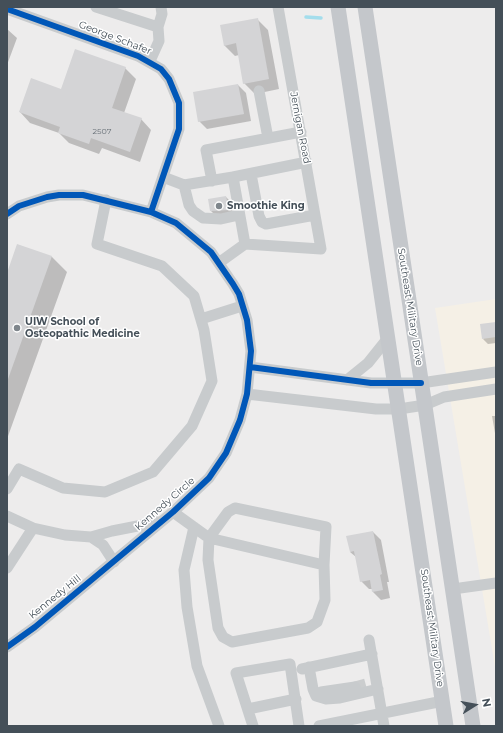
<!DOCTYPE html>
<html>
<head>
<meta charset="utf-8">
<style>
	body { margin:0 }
	#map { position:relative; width:503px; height:733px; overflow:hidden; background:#edecec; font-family:Montserrat,sans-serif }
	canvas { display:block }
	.frame { position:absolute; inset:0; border:8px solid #444f58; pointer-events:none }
	.north { position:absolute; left:455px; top:685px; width:40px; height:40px; -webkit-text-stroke:3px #fff; paint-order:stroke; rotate:79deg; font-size:11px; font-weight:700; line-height:16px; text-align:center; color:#444f58 }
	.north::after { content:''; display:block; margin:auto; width:14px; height:18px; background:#444f58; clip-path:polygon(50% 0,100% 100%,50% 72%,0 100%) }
</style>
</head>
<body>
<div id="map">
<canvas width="503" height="733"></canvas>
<div class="frame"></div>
<div class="north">N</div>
</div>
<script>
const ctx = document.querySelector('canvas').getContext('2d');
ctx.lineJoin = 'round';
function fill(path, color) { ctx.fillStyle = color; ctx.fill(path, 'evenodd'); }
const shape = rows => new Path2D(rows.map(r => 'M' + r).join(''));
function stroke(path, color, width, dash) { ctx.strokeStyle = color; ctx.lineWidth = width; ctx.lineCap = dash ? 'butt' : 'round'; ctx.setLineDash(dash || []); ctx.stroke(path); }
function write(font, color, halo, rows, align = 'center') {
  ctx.font = font + ' Montserrat,sans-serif'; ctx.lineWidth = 3; ctx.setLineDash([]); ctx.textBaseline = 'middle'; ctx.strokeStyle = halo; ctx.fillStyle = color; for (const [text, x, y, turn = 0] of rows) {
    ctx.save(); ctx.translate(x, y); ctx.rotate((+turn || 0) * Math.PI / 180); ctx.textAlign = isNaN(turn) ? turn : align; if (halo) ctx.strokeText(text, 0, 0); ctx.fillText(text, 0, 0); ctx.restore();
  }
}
const commercial = shape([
	[496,299,496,673,435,308]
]);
const shadow = shape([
	[257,19,268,30,279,89,255,94,244,83,239,55,235,56,224,45],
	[7,29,17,38,7,65],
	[125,68,136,79,124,113,141,119,151,130,140,162,102,148,99,154,69,143,59,133,30,123,20,112,62,90],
	[238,85,246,93,251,121,207,129,199,121],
	[226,197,231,202,233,215,216,216,211,211],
	[18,245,52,257,67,272,7,439,7,276],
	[496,323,496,343,488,344,483,339],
	[492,416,496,416,496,439],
	[373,532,381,540,389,582,387,582,390,598,381,600,373,592,373,589,369,589,361,581,356,557,350,552]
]);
const stream = shape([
	[306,17,321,18]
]);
const building = shape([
	[258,18,269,79,243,84,236,43,224,46,220,25],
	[75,49,126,67,112,108,142,118,130,152,91,138,89,144,58,133,60,127,19,112,31,78,61,89],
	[238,84,244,114,198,122,193,92],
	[226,196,229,210,210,211,208,199],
	[17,244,52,256,8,379,7,273],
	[496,322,496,337,482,339,480,324],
	[373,531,382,574,380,575,383,590,372,592,370,580,360,582,354,551,350,552,346,536]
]);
const minorTunnel = shape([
	[355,687,366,684]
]);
const minor = shape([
	[96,7,158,27,159,41,150,61],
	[7,9,138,56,161,69,169,79,179,103,179,129,151,212],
	[158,27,162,14,161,7],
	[259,91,268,138],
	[251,174,259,216,262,222,266,224,315,215],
	[163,177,184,185,233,177,245,244,220,262],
	[233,177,307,162],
	[212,181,206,150,301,132],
	[184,185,189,205,193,211,203,218,221,219,239,215],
	[7,214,19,206,47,197,59,195,83,195,151,212,176,223,211,252,233,284,239,294,247,320,251,351,247,394,240,420,226,453,209,478,173,512,35,627,7,647],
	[245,244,321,249,278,7],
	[201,319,242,306],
	[250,367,371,383,421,383,496,372],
	[347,380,368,363,388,338],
	[247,394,376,409,399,409,425,405,444,397,496,389],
	[7,489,19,469,63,488,105,492,153,472,192,426,212,381,204,330,194,296,162,266,97,244,106,200],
	[173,512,209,538,208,560,218,628,223,637,232,642,308,628,317,622,325,600,324,565,326,527,235,508,228,512,209,538,324,565],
	[7,516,33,528,65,535,91,537,112,531,158,522],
	[194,527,184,570,187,607,197,666,219,726],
	[91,537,103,545,114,562],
	[7,568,33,528],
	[453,589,496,583],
	[369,640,384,726],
	[309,667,313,689,316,696,326,699,340,698,378,689],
	[302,669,372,654],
	[321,692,355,687],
	[248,709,296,699],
	[253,726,236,673,290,664,299,726],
	[319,726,443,701]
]);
const major = shape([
	[338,7,446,726],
	[365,7,473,726]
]);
const cycleway = shape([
	[7,9,138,56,161,69,169,79,179,103,179,129,151,212],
	[7,214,19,206,47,197,59,195,83,195,151,212,176,223,211,252,233,284,239,294,247,320,251,351,247,394,240,420,226,453,209,478,173,512,35,627,7,647],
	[250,367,371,383,421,383]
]);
const markers = [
	[219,206,4,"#7f868c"],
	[17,328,4,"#7f868c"]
];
const numberNames = [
	["2507",102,132]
];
const streetNames = [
	["George Schafer",115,38,21],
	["Jernigan Road",300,128,79],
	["Southeast Military Drive",410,307,81],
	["Kennedy Circle",165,504,-41],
	["Kennedy Hill",55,597,-39],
	["Southeast Military Drive",432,628,82]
];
const poiNames = [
	["Smoothie King",227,206],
	["UIW School of",25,322],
	["Osteopathic Medicine",25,334]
];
fill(commercial, '#f5f0e6');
fill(shadow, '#0003');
stroke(stream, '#a3ddec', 3.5);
fill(building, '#d4d4d6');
stroke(minorTunnel, '#cbcdce', 11, [11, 5.5]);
stroke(minor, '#c8cbcd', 11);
stroke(major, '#c4c7cb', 15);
stroke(cycleway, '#0057b8', 6);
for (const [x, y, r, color] of markers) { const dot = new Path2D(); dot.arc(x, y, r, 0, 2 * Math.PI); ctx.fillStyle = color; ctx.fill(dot); stroke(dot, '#fff', 1.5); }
write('8px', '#6a7279', null, numberNames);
write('10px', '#444f58', '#fff', streetNames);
write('bold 10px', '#444f58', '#fff', poiNames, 'left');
</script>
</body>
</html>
